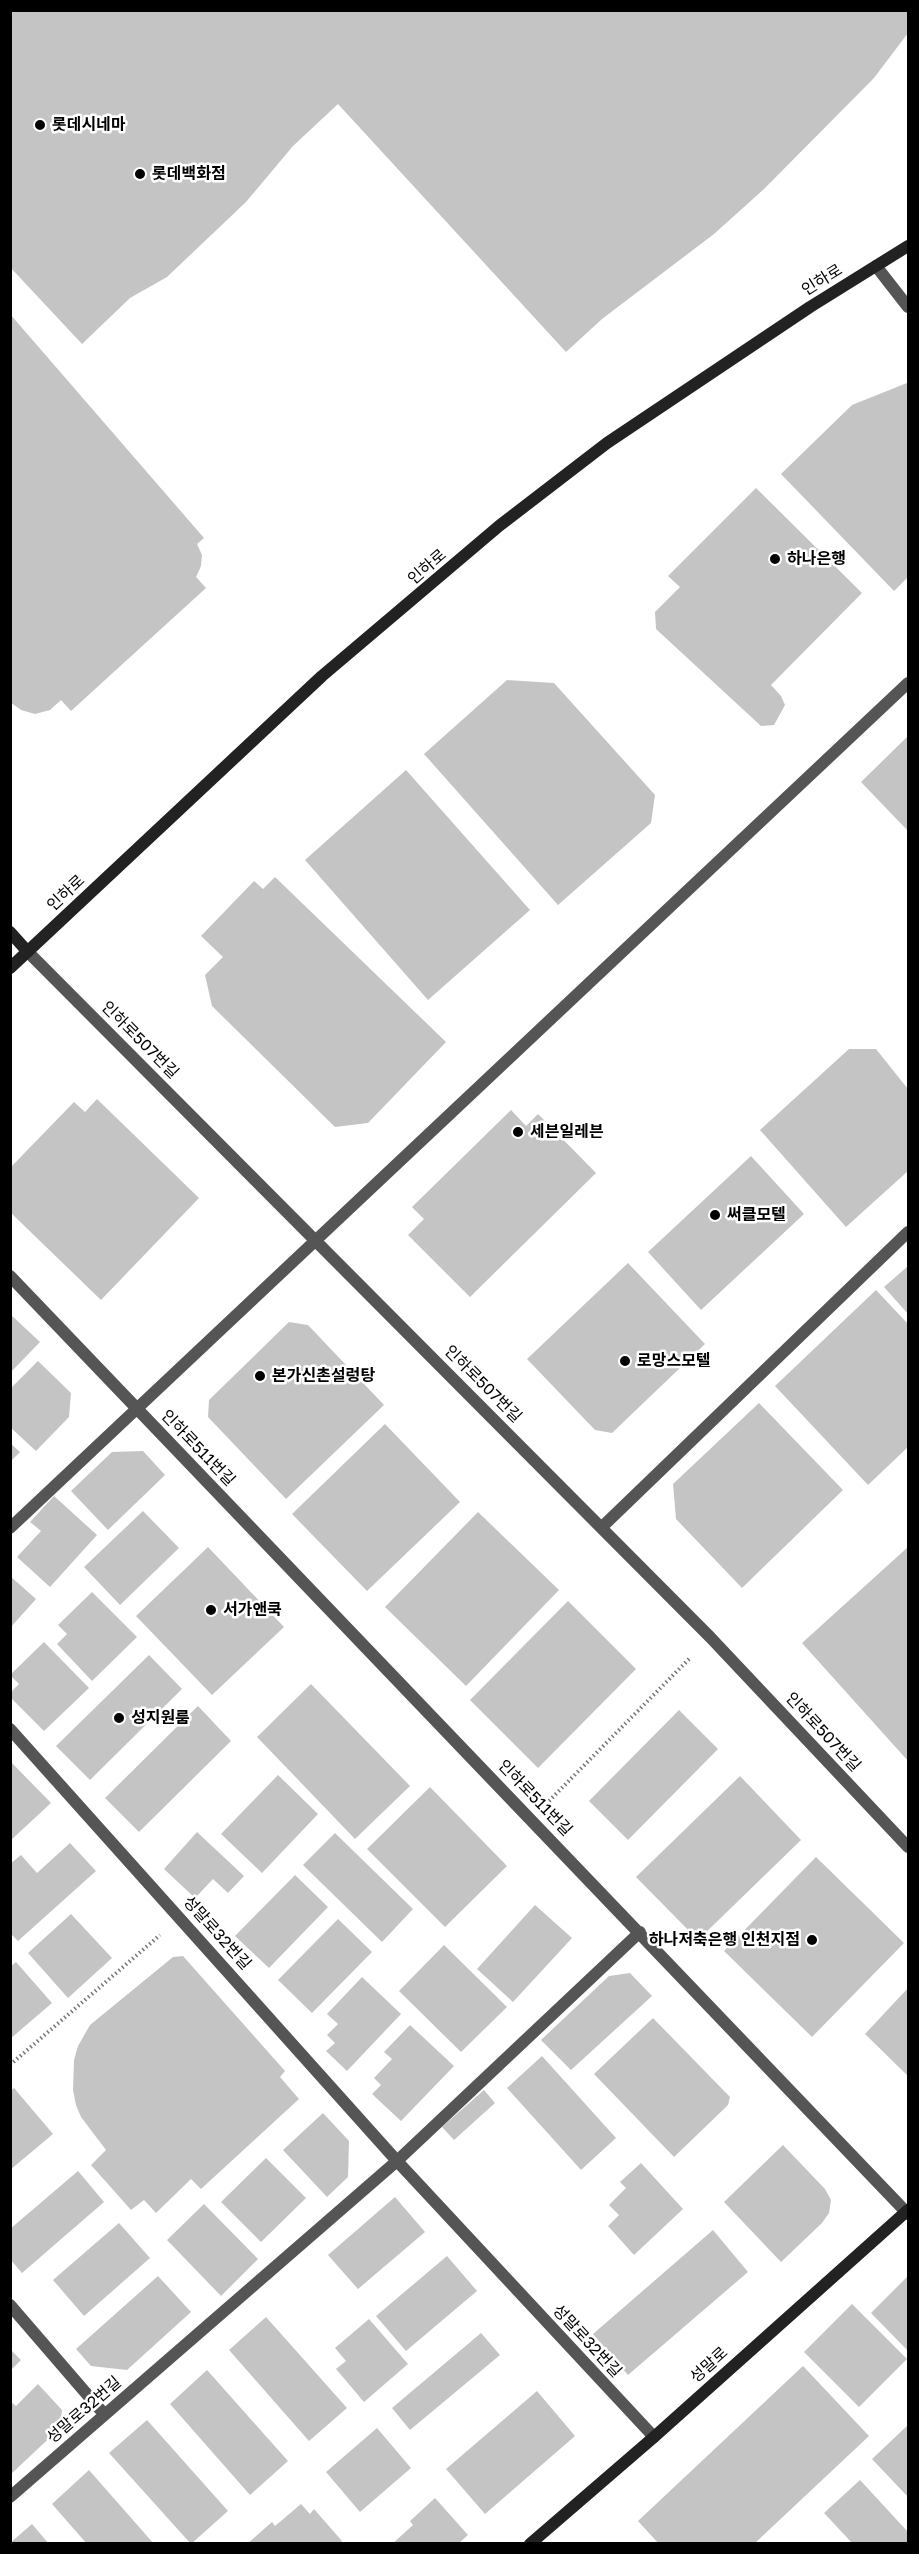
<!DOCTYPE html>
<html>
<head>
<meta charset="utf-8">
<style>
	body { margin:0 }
	#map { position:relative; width:919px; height:2554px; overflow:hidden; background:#fff; font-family:"Golos Text",sans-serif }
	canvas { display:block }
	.frame { position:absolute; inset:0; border:12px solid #000; pointer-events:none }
</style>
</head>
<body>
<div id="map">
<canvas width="919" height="2554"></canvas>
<div class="frame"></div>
</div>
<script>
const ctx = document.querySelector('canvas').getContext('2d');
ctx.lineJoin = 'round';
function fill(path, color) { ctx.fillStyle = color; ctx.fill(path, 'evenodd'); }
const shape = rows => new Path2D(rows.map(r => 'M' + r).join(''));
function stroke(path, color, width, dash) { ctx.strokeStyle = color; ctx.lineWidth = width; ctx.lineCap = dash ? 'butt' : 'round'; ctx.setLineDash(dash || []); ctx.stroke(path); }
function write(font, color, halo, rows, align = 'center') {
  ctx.font = font + ' "Golos Text","Noto Sans KR",sans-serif'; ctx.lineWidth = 5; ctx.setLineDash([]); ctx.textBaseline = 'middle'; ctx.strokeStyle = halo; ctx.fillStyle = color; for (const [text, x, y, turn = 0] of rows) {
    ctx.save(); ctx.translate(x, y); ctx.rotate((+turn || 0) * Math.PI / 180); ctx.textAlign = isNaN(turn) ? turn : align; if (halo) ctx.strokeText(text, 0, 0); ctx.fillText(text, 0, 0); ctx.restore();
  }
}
const building = shape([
	[10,10,908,10,908,33,874,78,764,189,714,234,602,319,566,352,338,104,293,146,246,202,167,277,130,298,82,344,10,267],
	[10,314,204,538,197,544,202,555,201,566,196,577,206,588,71,711,61,700,50,710,35,714,21,710,10,702],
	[907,383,908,577,894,591,781,474,852,405],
	[756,488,862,593,771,685,781,696,785,705,774,725,761,726,656,629,655,612,680,587,668,576],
	[507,680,554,683,655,795,651,823,558,905,424,754],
	[908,736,908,831,861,782],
	[406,770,530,910,428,1000,305,860],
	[275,877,446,1042,368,1123,335,1127,212,1006,205,975,223,957,201,936,254,881,263,889],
	[849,1049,876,1049,908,1089,908,1171,846,1227,760,1130],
	[97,1099,199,1198,101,1300,10,1212,10,1168,74,1102,85,1112],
	[511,1110,526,1126,538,1114,596,1173,470,1297,408,1235,424,1219,412,1207],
	[751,1156,804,1214,701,1310,648,1252],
	[628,1263,705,1344,612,1433,595,1430,527,1359],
	[908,1266,908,1314,884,1287],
	[876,1290,908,1324,908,1447,868,1485,775,1386],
	[10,1314,40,1342,10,1373],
	[289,1322,308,1325,384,1405,286,1499,208,1417,209,1400],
	[38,1361,71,1393,69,1417,36,1451,10,1427,10,1389],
	[759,1403,843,1490,742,1588,676,1519,673,1484],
	[385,1424,460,1502,367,1591,292,1514],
	[10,1443,20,1452,10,1462],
	[143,1451,165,1475,108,1530,71,1491,112,1452],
	[54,1496,97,1535,50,1587,17,1557,41,1531,30,1522],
	[143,1511,179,1548,120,1605,84,1567],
	[478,1512,559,1590,466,1686,385,1607],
	[208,1547,284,1627,212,1695,136,1616],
	[908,1547,908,1761,802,1643],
	[10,1576,36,1599,10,1628],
	[92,1592,137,1637,92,1681,57,1644,67,1634,58,1625],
	[568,1601,636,1669,538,1768,470,1700],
	[44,1642,89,1688,44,1731,10,1697,10,1693,19,1684,10,1675],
	[149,1655,182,1689,90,1780,56,1746],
	[311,1684,410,1786,355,1839,257,1737],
	[198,1706,231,1741,139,1832,105,1798],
	[679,1710,718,1749,628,1840,589,1801],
	[10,1761,51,1803,10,1841],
	[278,1775,318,1814,262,1873,221,1834],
	[740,1776,801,1840,698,1940,636,1877],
	[430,1787,507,1866,445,1927,367,1849],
	[197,1832,244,1876,228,1893,213,1879,195,1898,164,1869],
	[335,1833,413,1909,382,1942,303,1865],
	[70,1843,96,1871,18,1941,10,1933,10,1864,21,1855,37,1873],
	[816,1857,904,1943,812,2037,724,1951],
	[295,1875,328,1907,269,1968,235,1936],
	[535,1905,572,1938,513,2002,477,1969],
	[71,1914,112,1958,68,1998,28,1953],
	[338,1919,372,1952,312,2013,278,1980],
	[444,1945,507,2007,461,2052,399,1991],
	[183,1956,285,2071,280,2077,299,2099,201,2189,191,2179,156,2213,144,2200,131,2210,91,2165,106,2150,81,2117,76,2105,73,2090,74,2060,78,2046,90,2025,173,1957],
	[16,1962,52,2003,10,2039,10,1967],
	[630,1973,652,1996,571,2070,541,2040,609,1976],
	[362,1977,401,2014,347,2071,326,2051,335,2043,327,2035,338,2024,327,2014],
	[908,1988,908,2076,865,2034],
	[653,2018,730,2097,728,2105,674,2157,594,2074],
	[410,2025,454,2066,401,2121,372,2094,381,2085,374,2078,392,2059,384,2052],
	[542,2056,616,2138,581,2170,507,2088],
	[14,2088,53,2134,10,2170,10,2091],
	[484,2090,495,2103,454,2140,442,2127],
	[323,2113,349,2141,348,2177,327,2197,283,2150],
	[783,2145,825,2189,831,2200,829,2213,822,2223,781,2262,724,2202],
	[266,2158,306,2198,261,2242,221,2202],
	[641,2163,683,2209,634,2255,608,2226,619,2215,609,2205,626,2188,620,2182],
	[78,2171,104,2202,22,2273,10,2259,10,2229],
	[395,2197,425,2232,358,2289,328,2255],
	[204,2204,258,2259,221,2296,167,2240],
	[119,2223,150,2258,84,2316,53,2280],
	[713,2230,748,2272,628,2375,593,2334],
	[447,2256,477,2291,406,2351,376,2316],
	[158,2276,191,2312,127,2370,91,2366,76,2349],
	[908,2276,908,2351,871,2313],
	[852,2304,907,2359,859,2407,804,2352],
	[266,2317,347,2408,309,2441,229,2350],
	[369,2319,408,2364,364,2402,336,2369,346,2361,335,2348],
	[481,2333,500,2355,410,2430,392,2408],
	[10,2349,21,2360,10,2371],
	[803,2366,869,2436,754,2544,659,2544,638,2521],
	[207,2370,288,2461,250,2495,170,2404],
	[38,2384,62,2410,60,2428,10,2475,10,2401,16,2406],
	[537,2391,575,2436,485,2514,446,2469],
	[147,2420,228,2511,191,2544,109,2453],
	[908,2425,908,2497,872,2459],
	[377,2428,411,2468,360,2512,326,2472],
	[89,2470,154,2544,87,2544,52,2504],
	[860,2480,908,2532,908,2544,853,2544,824,2513],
	[435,2498,468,2535,458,2544,392,2544,413,2525,410,2521],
	[301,2504,310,2514,314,2509,342,2541,339,2544,247,2544,272,2522,275,2526],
	[32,2524,49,2544,10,2544,10,2543]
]);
const path = shape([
	[549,1801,691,1657],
	[10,2065,160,1935]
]);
const lane = shape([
	[876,266,908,307],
	[10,1276,908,2214],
	[602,1527,908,1232],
	[10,1528,908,683],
	[10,1729,397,2161,654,2437],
	[10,2305,104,2414],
	[10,2497,397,2161,640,1932]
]);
const street = shape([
	[27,951,710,1637,908,1847]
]);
const secondary = shape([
	[10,932,27,951],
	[10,968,322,676,499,526,607,443,810,307,908,246],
	[530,2544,654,2437,908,2210]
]);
const markers = [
	[40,125,6,"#000"],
	[140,174,6,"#000"],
	[775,559,6,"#000"],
	[518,1132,6,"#000"],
	[715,1215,6,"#000"],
	[625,1361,6,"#000"],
	[260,1376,6,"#000"],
	[211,1610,6,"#000"],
	[119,1718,6,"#000"],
	[812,1940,6,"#000"]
];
const poiNames = [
	["롯데시네마",52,125],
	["롯데백화점",152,174],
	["하나은행",787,559],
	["세븐일레븐",530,1132],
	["써클모텔",727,1215],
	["로망스모텔",637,1361],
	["본가신촌설렁탕",272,1376],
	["서가앤쿡",223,1610],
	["성지원룸",131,1718],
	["하나저축은행 인천지점",800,1940,"right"]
];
const streetNames = [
	["인하로",822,280,-32],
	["인하로",427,567,-41],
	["인하로",66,893,-43],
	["인하로507번길",140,1040,45],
	["인하로507번길",483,1384,45],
	["인하로511번길",198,1448,46],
	["인하로507번길",823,1732,47],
	["인하로511번길",535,1798,46],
	["성말로32번길",217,1933,48],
	["성말로32번길",587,2341,47],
	["성말로",709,2365,-42],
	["성말로32번길",84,2410,-41]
];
fill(building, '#c4c4c4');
stroke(path, '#777', 4, [1.5, 3]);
stroke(lane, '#555', 12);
stroke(street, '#555', 12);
stroke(secondary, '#222', 12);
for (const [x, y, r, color] of markers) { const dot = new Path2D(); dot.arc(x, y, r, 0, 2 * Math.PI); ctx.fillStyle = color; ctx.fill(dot); stroke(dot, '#fff', 2); }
write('bold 16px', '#000', '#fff', poiNames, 'left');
write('16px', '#000', '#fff', streetNames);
</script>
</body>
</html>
